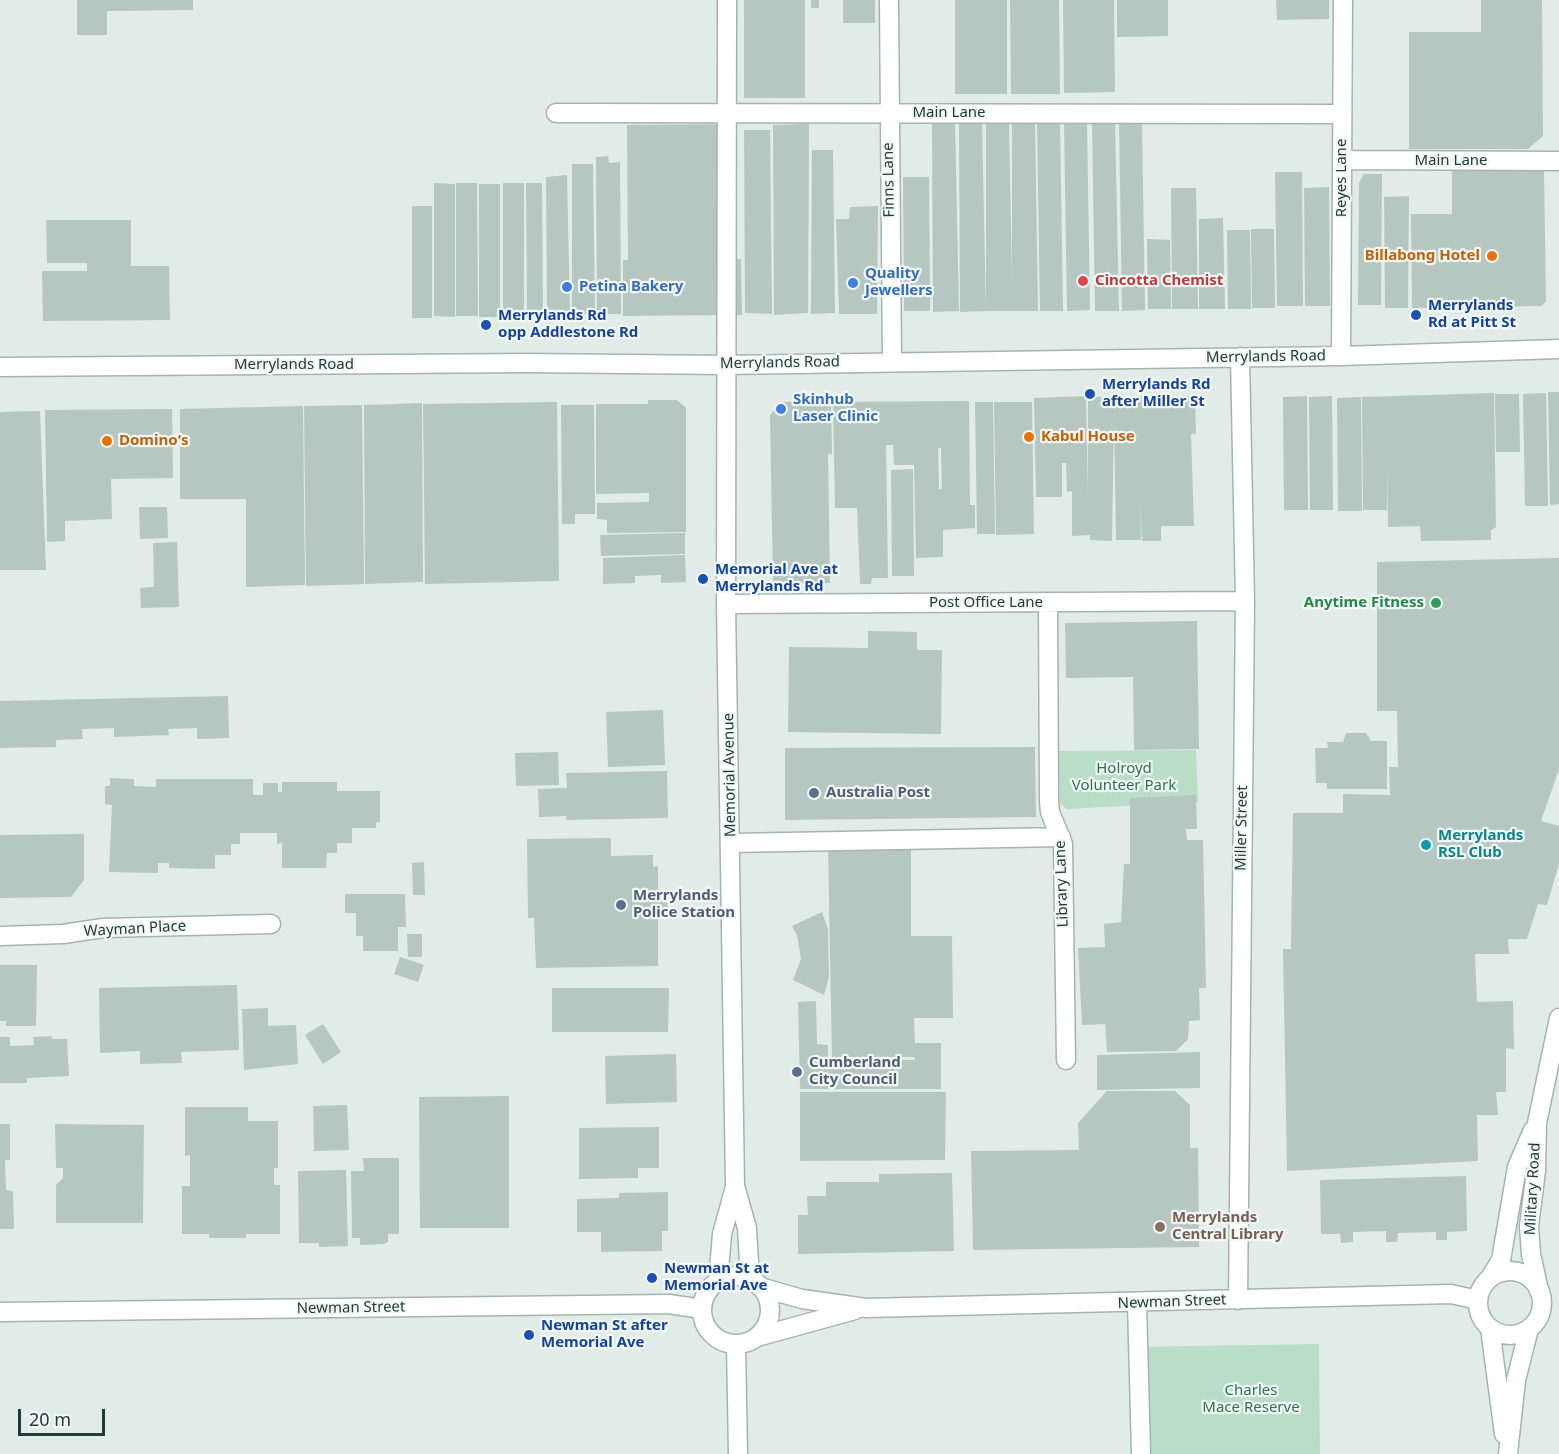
<!DOCTYPE html>
<html>
<head>
<meta charset="utf-8">
<style>
	body { margin:0 }
	#map { position:relative; width:1559px; height:1454px; overflow:hidden; background:#e1ece8; font-family:"Noto Sans",sans-serif }
	canvas { display:block }
	.scale { position:absolute; left:18px; top:1409px; width:87px; height:27px; box-sizing:border-box; border:3px solid #213c37; border-top:0; padding-left:8px; font-size:18px; line-height:21px; white-space:nowrap; color:#213c37; -webkit-text-stroke:4px #f1f8f5; paint-order:stroke }
</style>
</head>
<body>
<div id="map">
<canvas width="1559" height="1454"></canvas>
<div class="scale">20 m</div>
</div>
<script>
const ctx = document.querySelector('canvas').getContext('2d');
ctx.lineJoin = 'round';
function fill(path, color) { ctx.fillStyle = color; ctx.fill(path, 'evenodd'); }
const shape = rows => new Path2D(rows.map(r => 'M' + r).join(''));
function stroke(path, color, width, dash) { ctx.strokeStyle = color; ctx.lineWidth = width; ctx.lineCap = dash ? 'butt' : 'round'; ctx.setLineDash(dash || []); ctx.stroke(path); }
function write(font, color, halo, rows, align = 'center') {
  ctx.font = font + ' "Noto Sans",sans-serif'; ctx.lineWidth = 4.5; ctx.setLineDash([]); ctx.textBaseline = 'middle'; ctx.strokeStyle = halo; ctx.fillStyle = color; for (const [text, x, y, turn = 0] of rows) {
    ctx.save(); ctx.translate(x, y); ctx.rotate((+turn || 0) * Math.PI / 180); ctx.textAlign = isNaN(turn) ? turn : align; if (halo) ctx.strokeText(text, 0, 0); ctx.fillText(text, 0, 0); ctx.restore();
  }
}
const green = shape([
	[1196,750,1198,802,1067,809,1060,803,1058,751],
	[1319,1344,1320,1454,1134,1454,1131,1347]
]);
const building = shape([
	[77,0,193,0,193,10,107,11,107,35,77,35],
	[744,0,805,0,805,98,744,98],
	[811,0,819,0,819,8,811,8],
	[843,0,875,0,875,23,843,23],
	[955,0,1007,0,1007,94,955,94],
	[1010,0,1059,0,1060,94,1011,94],
	[1063,0,1114,0,1115,92,1064,93],
	[1117,0,1168,0,1168,36,1117,37],
	[1276,0,1329,0,1329,19,1277,20],
	[1481,0,1542,0,1543,136,1528,149,1409,149,1409,32,1481,32],
	[1035,122,1038,311,986,311,986,124,1009,123,1012,280,1012,123],
	[1064,122,1087,122,1090,310,1067,311],
	[1115,122,1119,311,1095,311,1092,123],
	[1142,122,1145,310,1122,311,1119,123],
	[955,123,959,311,933,312,932,124],
	[982,123,986,311,960,312,959,124],
	[1037,123,1060,123,1063,311,1040,311],
	[736,124,736,259,741,259,742,315,623,316,623,260,628,260,627,125],
	[809,124,808,313,774,315,773,125],
	[744,130,770,130,772,314,745,313],
	[812,150,833,150,835,313,811,314],
	[608,156,609,163,620,162,621,314,597,314,596,157],
	[572,164,593,164,595,314,572,315],
	[1544,170,1546,302,1541,306,1412,308,1411,214,1452,214,1452,171],
	[1275,172,1302,172,1303,306,1277,306],
	[1364,174,1382,174,1381,305,1358,305,1359,183],
	[567,175,570,314,547,315,546,177],
	[903,177,929,177,930,311,904,311],
	[434,183,455,184,455,317,434,316],
	[456,183,477,183,478,316,456,316],
	[503,183,524,183,524,316,503,316],
	[526,183,542,183,543,316,527,315],
	[479,184,500,184,500,317,479,317],
	[1329,187,1330,306,1305,306,1304,188],
	[1171,188,1196,188,1198,309,1172,309],
	[1409,196,1408,308,1385,308,1384,197],
	[412,206,432,206,432,318,412,318],
	[878,206,877,314,839,314,836,219,849,219,850,207],
	[1223,218,1225,309,1199,309,1199,219],
	[46,220,131,220,131,266,169,266,170,320,43,321,42,271,87,271,87,263,47,263],
	[1251,229,1274,229,1275,308,1252,308],
	[1227,230,1250,230,1251,309,1228,309],
	[1147,239,1170,240,1171,309,1148,309],
	[1548,392,1559,392,1559,504,1550,505],
	[1494,393,1496,527,1491,530,1491,540,1421,541,1420,526,1388,527,1387,465,1387,510,1363,510,1362,397],
	[1546,393,1548,506,1525,506,1523,394],
	[1495,394,1519,394,1520,452,1496,452],
	[1086,396,1088,496,1088,397,1195,396,1196,434,1191,434,1194,526,1161,526,1161,541,1142,541,1140,505,1141,540,1116,540,1114,418,1112,541,1090,540,1090,535,1072,536,1072,491,1067,492,1066,463,1062,463,1062,497,1036,497,1034,398],
	[1307,396,1308,510,1284,510,1283,397],
	[1332,396,1333,510,1310,510,1309,397],
	[1361,397,1362,511,1338,511,1337,398],
	[648,400,677,400,686,408,686,532,607,533,607,520,597,519,597,503,649,502,649,493,596,494,596,404,648,404],
	[831,401,832,454,828,454,830,583,773,584,770,415,782,402],
	[969,401,970,505,975,505,975,528,943,530,943,557,916,558,914,465,894,465,893,445,886,445,888,578,872,578,871,584,860,584,857,508,835,508,833,402],
	[938,448,941,448,942,489,939,489],
	[557,402,559,581,425,584,423,404],
	[975,402,993,402,995,534,977,534],
	[994,402,1032,402,1034,534,996,535],
	[422,403,423,582,365,584,364,405],
	[362,405,364,584,306,586,304,406],
	[561,405,594,405,595,514,575,514,575,524,562,524],
	[303,406,305,585,246,587,246,499,180,499,180,409],
	[172,409,173,478,111,479,112,519,65,521,65,541,47,542,45,410],
	[40,411,46,570,0,570,0,412],
	[913,469,914,576,892,576,891,470],
	[139,507,167,507,168,538,140,539],
	[685,533,685,554,601,556,600,535],
	[177,542,179,607,141,608,140,588,154,587,153,543],
	[685,555,686,582,661,583,661,575,635,576,635,583,603,584,603,558],
	[1559,558,1559,769,1541,821,1559,826,1559,864,1547,905,1538,904,1527,939,1508,939,1509,954,1475,954,1477,1002,1513,1001,1514,1049,1506,1048,1506,1092,1496,1092,1498,1115,1477,1115,1478,1161,1287,1171,1283,949,1291,949,1293,813,1343,813,1343,794,1390,795,1389,767,1398,767,1397,711,1377,711,1377,562],
	[1197,621,1199,749,1134,750,1133,677,1066,678,1065,623],
	[868,631,917,632,917,650,942,650,941,734,788,732,789,647,868,648],
	[228,696,229,738,197,739,197,728,168,729,169,735,114,737,114,728,82,729,83,739,56,740,56,747,0,748,0,701],
	[663,710,665,765,608,767,606,712],
	[1346,733,1366,733,1371,741,1387,741,1387,789,1327,789,1327,783,1316,783,1315,748,1328,748,1327,742,1343,742],
	[1035,747,1036,817,785,820,785,748],
	[558,752,559,785,516,786,515,753],
	[667,771,668,818,566,820,566,816,539,817,538,789,567,788,566,773],
	[110,778,134,779,134,786,156,787,156,779,253,779,253,795,263,795,263,783,278,783,278,792,282,792,282,782,337,782,337,791,380,791,380,822,376,822,376,828,352,828,352,843,337,843,337,853,327,853,326,868,282,868,282,843,277,844,277,833,240,833,240,844,231,844,231,855,215,855,215,869,169,868,169,863,158,863,158,873,109,872,112,805,105,804,105,786,110,786],
	[1196,795,1197,829,1186,829,1187,840,1203,840,1206,988,1199,988,1200,1020,1189,1021,1188,1039,1176,1051,1107,1052,1105,1024,1082,1025,1078,948,1105,947,1104,924,1121,922,1124,864,1130,864,1130,798],
	[84,834,84,880,71,897,0,898,0,835],
	[611,838,611,856,653,855,653,867,658,866,658,894,667,893,668,916,658,916,658,966,536,968,534,918,528,918,527,839],
	[911,847,911,936,952,936,953,1018,914,1018,915,1043,941,1043,941,1089,800,1089,798,1002,816,1001,817,1044,828,1045,828,1060,915,1060,915,1057,832,1057,828,848],
	[424,862,425,895,413,895,412,863],
	[345,894,405,894,406,927,398,927,398,951,363,951,363,936,356,936,356,913,345,913],
	[822,912,828,929,829,977,824,995,793,980,801,959,797,935,792,926],
	[407,934,422,934,422,957,408,957],
	[400,957,424,965,418,982,394,974],
	[0,965,37,965,36,1026,6,1026,6,1021,0,1021],
	[237,985,239,1050,181,1052,182,1063,140,1064,140,1051,100,1053,99,988],
	[552,988,669,988,668,1032,552,1032],
	[268,1008,268,1026,296,1025,298,1064,244,1070,242,1009],
	[323,1024,341,1052,323,1064,305,1035],
	[51,1036,53,1039,67,1039,69,1076,27,1078,27,1083,0,1083,0,1037,10,1037,10,1046,34,1045,33,1037],
	[1200,1052,1200,1088,1097,1090,1097,1055],
	[676,1054,677,1102,606,1104,605,1056],
	[1107,1091,1175,1091,1190,1105,1190,1148,1198,1148,1199,1247,973,1250,971,1151,1079,1150,1078,1123],
	[800,1092,946,1092,945,1160,800,1161],
	[509,1096,509,1228,420,1228,419,1097],
	[347,1105,349,1150,314,1151,313,1106],
	[185,1107,248,1107,248,1121,278,1121,278,1168,274,1168,274,1185,280,1185,280,1234,246,1234,246,1238,209,1238,209,1234,182,1234,182,1186,190,1186,190,1155,185,1156],
	[0,1124,10,1124,10,1160,5,1160,6,1190,13,1191,14,1229,0,1229],
	[55,1124,144,1125,143,1223,56,1223,56,1185,63,1178,63,1168,56,1168],
	[659,1127,659,1168,638,1168,638,1178,579,1179,579,1128],
	[363,1158,399,1158,399,1234,388,1234,388,1242,384,1244,360,1245,360,1238,352,1238,351,1171,364,1171],
	[346,1170,348,1246,319,1247,319,1243,299,1243,298,1171],
	[952,1173,954,1251,798,1254,798,1215,808,1215,807,1196,826,1196,826,1182,879,1182,879,1174],
	[1466,1176,1467,1231,1447,1232,1447,1240,1436,1240,1436,1232,1398,1233,1397,1242,1386,1242,1386,1231,1353,1232,1353,1242,1341,1243,1340,1234,1321,1234,1320,1180],
	[668,1192,668,1231,662,1231,662,1251,601,1252,601,1232,577,1232,577,1199,619,1198,619,1193]
]);
const minor = shape([
	[727,0,726,604,735,1186,747,1228,750,1280],
	[889,0,892,361],
	[556,113,1342,114],
	[1342,160,1559,161],
	[1341,356,1343,0],
	[0,367,526,363,725,365,1341,356,1559,349],
	[1048,602,1049,801,1050,812,1063,844,1066,1060],
	[726,604,1245,601],
	[731,843,1061,837],
	[0,936,63,934,103,928,271,924],
	'1478 1303a32 32 0 1 1 64 0a32 32 0 1 1-64 0Z',
	'702 1310a34 34 0 1 1 68 0a34 34 0 1 1-68 0Z',
	[1490,1278,1501,1260,1517,1167,1533,1130],
	[718,1282,722,1234,735,1187],
	[760,1287,802,1299,866,1308,1451,1294,1478,1300],
	[1539,1291,1531,1254,1529,1226,1536,1171,1537,1123,1559,1018],
	[1238,1300,1245,601,1240,357],
	[1137,1303,1141,1454],
	[0,1312,669,1304,702,1309],
	[1490,1328,1504,1434],
	[757,1337,855,1310],
	[736,1344,738,1454],
	[1508,1454,1516,1380,1529,1329]
]);
const markers = [
	[1492,256,6,"#e8710a"],
	[1083,281,6,"#e0444e"],
	[853,283,6,"#3f7fe0"],
	[567,287,6,"#3f7fe0"],
	[1416,315,6,"#1a4fb4"],
	[486,325,6,"#1a4fb4"],
	[1090,394,6,"#1a4fb4"],
	[781,409,6,"#3f7fe0"],
	[1029,437,6,"#e8710a"],
	[107,441,6,"#e8710a"],
	[703,579,6,"#1a4fb4"],
	[1436,603,6,"#2e9e5b"],
	[814,793,6,"#5c6f8a"],
	[1426,845,6,"#0f9aa8"],
	[621,905,6,"#5c6f8a"],
	[797,1072,6,"#5c6f8a"],
	[1160,1227,6,"#8d6e63"],
	[652,1278,6,"#1a4fb4"],
	[529,1335,6,"#1a4fb4"]
];
const streetNames = [
	["Main Lane",949,113],
	["Main Lane",1451,161],
	["Reyes Lane",1342,178,-90],
	["Finns Lane",889,180,-91],
	["Merrylands Road",1266,357,-1],
	["Merrylands Road",780,363,-1],
	["Merrylands Road",294,365],
	["Post Office Lane",986,603],
	["Memorial Avenue",730,775,-91],
	["Miller Street",1242,828,-89],
	["Library Lane",1062,884,-92],
	["Wayman Place",135,929,-3],
	["Military Road",1533,1189,-87],
	["Newman Street",1172,1302,-2],
	["Newman Street",351,1308,-1]
];
const foodNames = [
	["Billabong Hotel",1480,256,"right"],
	["Kabul House",1041,437],
	["Domino's",119,441]
];
const shopNames = [
	["Quality",865,274],
	["Jewellers",865,291],
	["Petina Bakery",579,287],
	["Skinhub",793,400],
	["Laser Clinic",793,417]
];
const healthNames = [
	["Cincotta Chemist",1095,281]
];
const transitNames = [
	["Merrylands",1428,306],
	["Rd at Pitt St",1428,323],
	["Merrylands Rd",498,316],
	["opp Addlestone Rd",498,333],
	["Merrylands Rd",1102,385],
	["after Miller St",1102,402],
	["Memorial Ave at",715,570],
	["Merrylands Rd",715,587],
	["Newman St at",664,1269],
	["Memorial Ave",664,1286],
	["Newman St after",541,1326],
	["Memorial Ave",541,1343]
];
const leisureNames = [
	["Anytime Fitness",1424,603]
];
const parkNames = [
	["Holroyd",1124,769],
	["Volunteer Park",1124,786],
	["Charles",1251,1391],
	["Mace Reserve",1251,1408]
];
const serviceNames = [
	["Australia Post",826,793],
	["Merrylands",633,896],
	["Police Station",633,913],
	["Cumberland",809,1063],
	["City Council",809,1080]
];
const cultureNames = [
	["Merrylands",1438,836],
	["RSL Club",1438,853]
];
const educationNames = [
	["Merrylands",1172,1218],
	["Central Library",1172,1235]
];
fill(green, '#b9ddc6');
fill(building, '#b6c6c1');
stroke(minor, '#a4b4af', 21);
stroke(minor, '#fff', 18);
for (const [x, y, r, color] of markers) { const dot = new Path2D(); dot.arc(x, y, r, 0, 2 * Math.PI); ctx.fillStyle = color; ctx.fill(dot); stroke(dot, '#f1f8f5', 2); }
write('15px', '#213c37', '#f1f8f5', streetNames);
write('bold 15px', '#c56008', '#f1f8f5', foodNames, 'left');
write('bold 15px', '#366cbe', '#f1f8f5', shopNames, 'left');
write('bold 15px', '#be3a42', '#f1f8f5', healthNames, 'left');
write('bold 15px', '#164399', '#f1f8f5', transitNames, 'left');
write('bold 15px', '#27864d', '#f1f8f5', leisureNames, 'right');
write('15px', '#2a744d', '#f1f8f5', parkNames);
write('bold 15px', '#4e5e75', '#f1f8f5', serviceNames, 'left');
write('bold 15px', '#0d838f', '#f1f8f5', cultureNames, 'left');
write('bold 15px', '#785e54', '#f1f8f5', educationNames, 'left');
</script>
</body>
</html>
